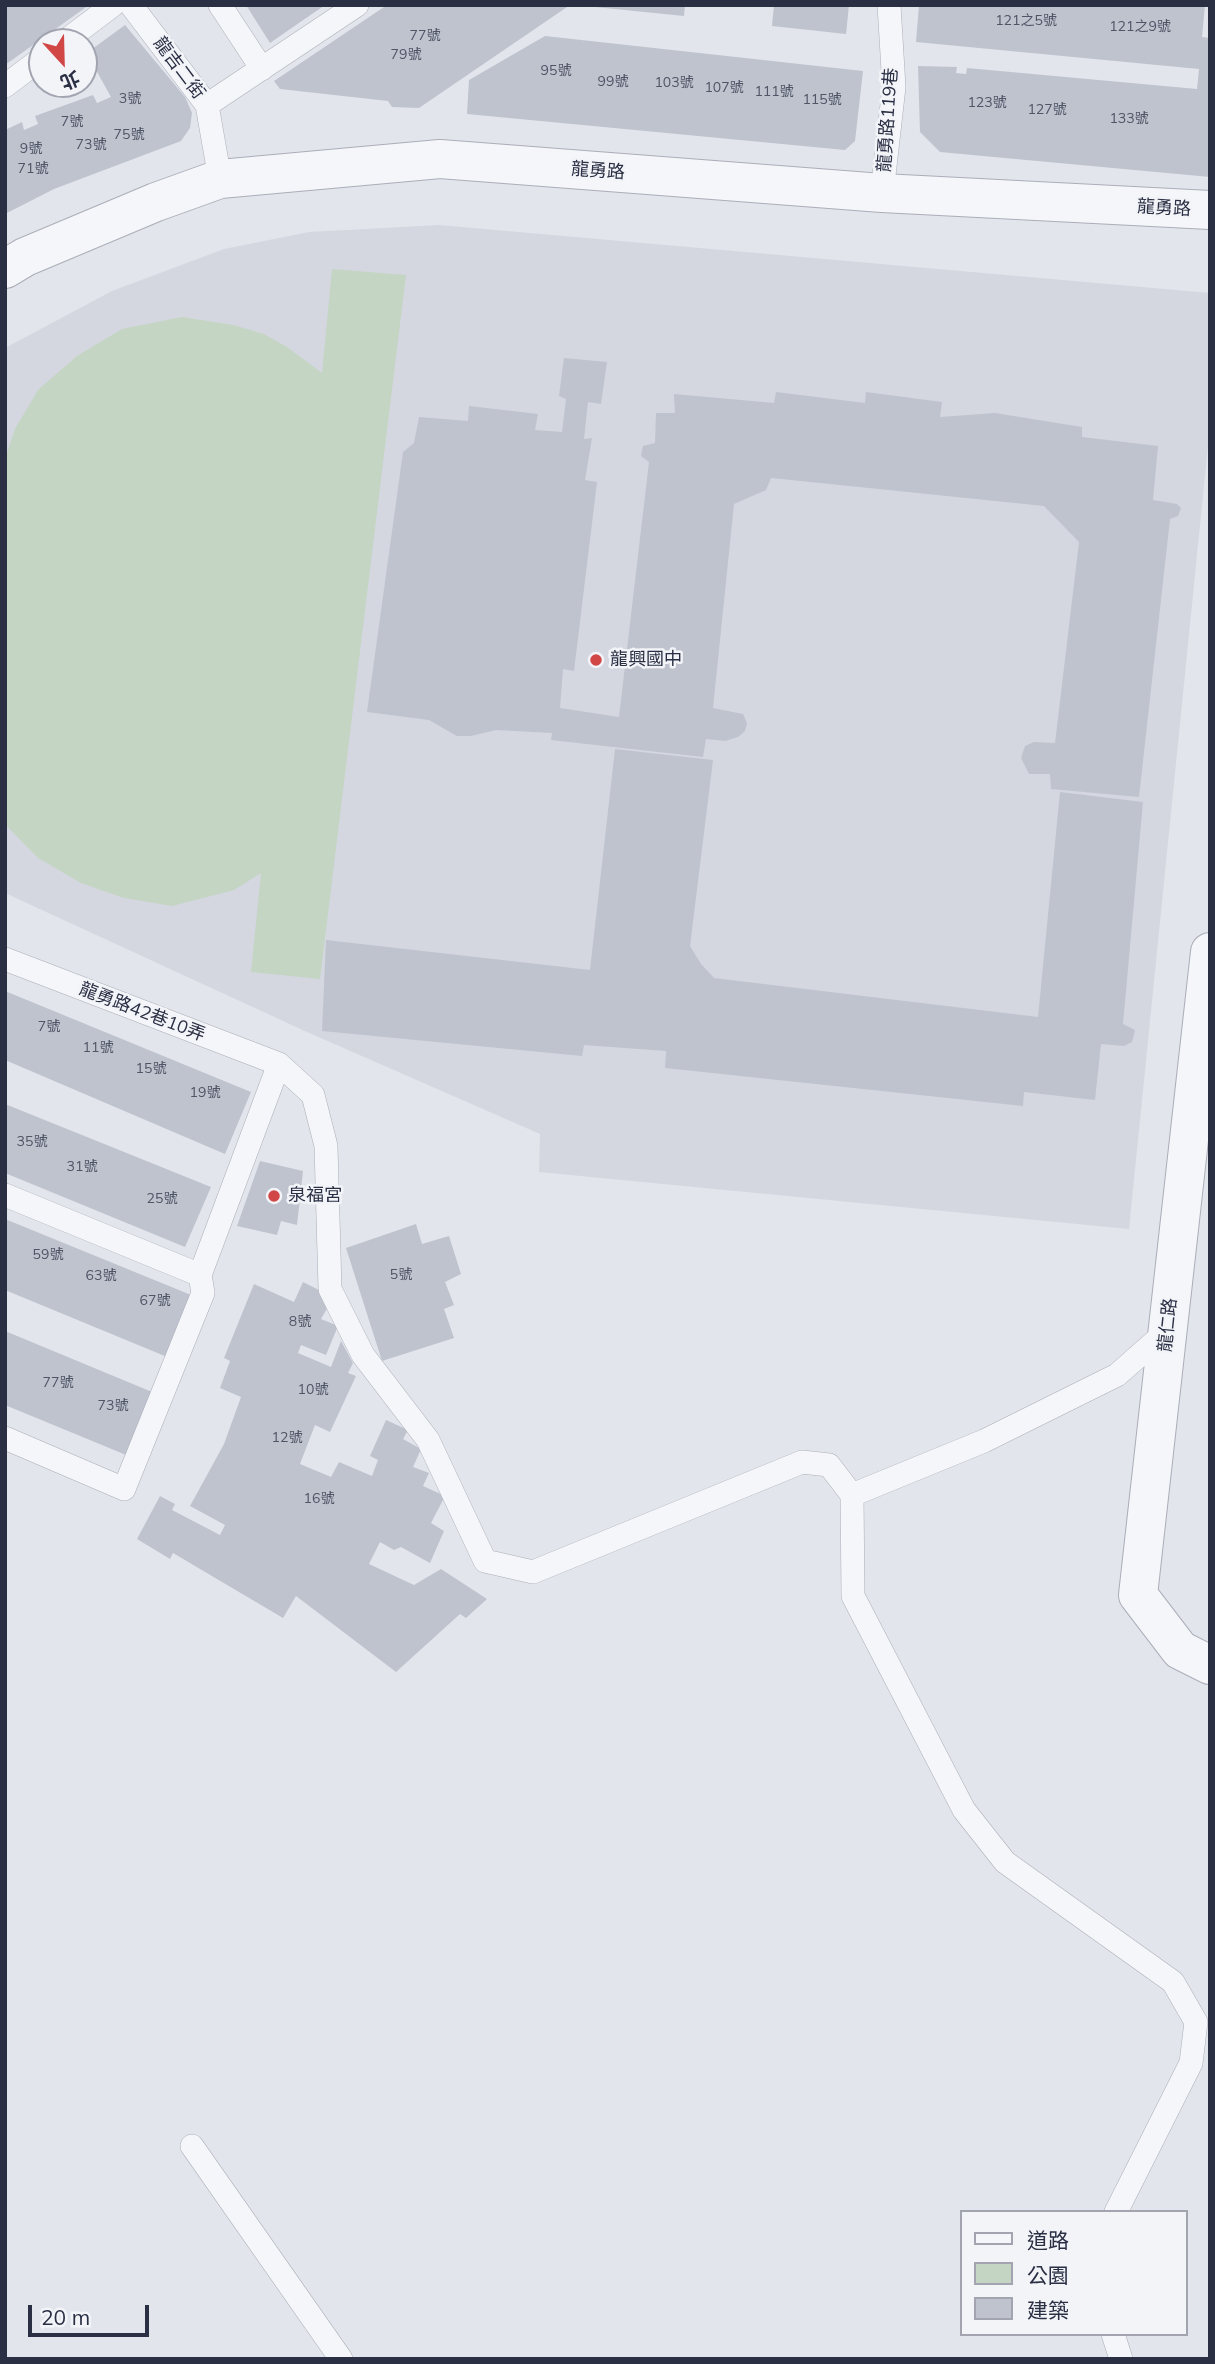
<!DOCTYPE html>
<html>
<head>
<meta charset="utf-8">
<style>
	body { margin:0 }
	#map { position:relative; width:1215px; height:2364px; overflow:hidden; background:#e2e5eb; font-family:Mulish,"Noto Sans TC",sans-serif }
	canvas { display:block }
	.frame { position:absolute; inset:0; border:7px solid #2a2f44; pointer-events:none }
	.legend { position:absolute; left:960px; top:2210px; width:228px; height:126px; box-sizing:border-box; background:#f2f4f8; border:2px solid #a2a5b0; margin:0; padding:9px 12px; list-style:none; font-size:21px; color:#2a2f44 }
	.legend li { display:flex; align-items:center; gap:14px; height:35px }
	.legend b { width:35px; border:2px solid #a2a5b0 }
	.north { position:absolute; left:28px; top:28px; width:70px; height:70px; box-sizing:border-box; background:#f2f4f8; border:2px solid #a2a5b0; border-radius:50%; rotate:158deg; font-size:19px; font-weight:700; line-height:28px; text-align:center; color:#2a2f44 }
	.north::after { content:''; display:block; margin:auto; width:24px; height:32px; background:#d14746; clip-path:polygon(50% 0,100% 100%,50% 72%,0 100%) }
	.scale { position:absolute; left:28px; top:2305px; width:121px; height:32px; box-sizing:border-box; border:4px solid #2a2f44; border-top:0; padding-left:9px; font-size:21px; line-height:24px; white-space:nowrap; color:#2a2f44; -webkit-text-stroke:5px #f2f4f8; paint-order:stroke }
</style>
</head>
<body>
<div id="map">
<canvas width="1215" height="2364"></canvas>
<div class="frame"></div>
<ul class="legend">
<li><b style="height:9px;background:#f5f6f9"></b>道路</li>
<li><b style="height:19px;background:#c5d5c3"></b>公園</li>
<li><b style="height:19px;background:#bfc3ce"></b>建築</li>
</ul>
<div class="north">北</div>
<div class="scale">20 m</div>
</div>
<script>
const ctx = document.querySelector('canvas').getContext('2d');
ctx.lineJoin = 'round';
function fill(path, color) { ctx.fillStyle = color; ctx.fill(path, 'evenodd'); }
const shape = rows => new Path2D(rows.map(r => 'M' + r).join(''));
function stroke(path, color, width, dash) { ctx.strokeStyle = color; ctx.lineWidth = width; ctx.lineCap = dash ? 'butt' : 'round'; ctx.setLineDash(dash || []); ctx.stroke(path); }
function write(font, color, halo, rows, align = 'center') {
  ctx.font = font + ' Mulish,"Noto Sans TC",sans-serif'; ctx.lineWidth = 5; ctx.setLineDash([]); ctx.textBaseline = 'middle'; ctx.strokeStyle = halo; ctx.fillStyle = color; for (const [text, x, y, turn = 0] of rows) {
    ctx.save(); ctx.translate(x, y); ctx.rotate((+turn || 0) * Math.PI / 180); ctx.textAlign = isNaN(turn) ? turn : align; if (halo) ctx.strokeText(text, 0, 0); ctx.fillText(text, 0, 0); ctx.restore();
  }
}
const built = shape([
	[439,225,1210,293,1210,426,1129,1229,539,1172,540,1134,307,1032,5,893,5,348,112,291,224,249,309,232]
]);
const green = shape([
	[332,269,406,275,320,979,251,972,261,873,234,890,172,906,124,898,81,883,38,858,5,824,5,459,15,429,38,390,77,356,122,329,182,317,233,325,264,334,287,347,322,373]
]);
const building = shape([
	[5,5,89,5,5,65],
	[246,5,325,5,270,43],
	[387,5,570,5,419,108,392,107,388,101,280,89,274,81],
	[596,5,685,5,684,16,595,7],
	[774,5,849,5,846,34,772,26],
	[919,5,1205,5,1202,37,1210,38,1210,177,940,152,920,132,918,66,957,67,956,73,966,74,967,68,1197,89,1199,69,916,42],
	[125,25,185,97,192,113,190,128,181,141,54,189,5,214,5,130,22,122,24,130,38,124,35,116,93,95,97,103,111,97,96,70,89,75,84,73,84,55],
	[545,36,863,71,855,141,845,150,467,114,469,80],
	[564,358,607,362,601,404,588,402,584,439,592,438,585,480,597,482,574,671,563,669,560,708,619,717,649,462,641,456,643,446,655,443,656,413,675,413,674,394,774,403,776,392,865,403,866,392,942,402,940,417,995,413,1082,427,1082,437,1158,446,1153,500,1177,504,1181,508,1178,516,1170,519,1139,797,1051,789,1050,774,1029,774,1021,758,1025,746,1034,742,1055,743,1079,542,1044,506,771,478,766,490,734,504,713,708,743,714,747,723,745,731,738,737,725,741,706,739,703,757,551,740,552,733,496,730,471,736,457,736,429,720,367,712,403,452,414,443,419,417,468,421,469,406,538,414,535,430,562,432,566,399,559,396],
	[615,749,713,760,690,946,701,964,714,978,1038,1017,1060,792,1143,802,1123,1024,1135,1030,1132,1042,1124,1046,1101,1044,1095,1100,1024,1092,1023,1106,665,1068,666,1051,584,1045,582,1056,322,1031,326,940,590,970],
	[5,991,251,1092,225,1154,5,1060],
	[5,1104,211,1187,185,1247,5,1173],
	[260,1161,303,1171,297,1225,281,1221,277,1235,237,1226],
	[5,1219,196,1297,172,1359,5,1290],
	[416,1224,422,1244,449,1236,461,1274,445,1282,454,1305,444,1309,454,1338,382,1361,346,1248],
	[303,1282,323,1292,329,1305,321,1319,338,1326,326,1355,301,1345,298,1353,331,1367,341,1341,353,1363,348,1373,356,1376,330,1432,315,1425,300,1464,331,1477,339,1462,372,1476,378,1460,370,1456,386,1420,408,1430,403,1439,421,1449,413,1467,429,1473,423,1486,445,1496,431,1523,444,1531,430,1563,401,1547,394,1550,380,1542,369,1564,414,1585,441,1569,487,1599,466,1618,460,1614,396,1672,296,1596,283,1618,173,1553,170,1559,137,1539,160,1496,175,1504,172,1510,220,1535,225,1525,190,1506,224,1444,241,1397,220,1388,230,1361,224,1358,254,1284,294,1302],
	[5,1331,157,1394,131,1457,5,1405]
]);
const lane = shape([
	[131,5,207,105,220,179],
	[220,5,262,69],
	[64,42,113,5],
	[5,86,42,58],
	[207,105,357,5],
	[882,193,894,87,889,5],
	[5,959,279,1064,313,1095,326,1146,330,1289,363,1355,428,1440,485,1561,533,1572,802,1462,829,1465,852,1495,853,1596,964,1810,1005,1862,1173,1982,1196,2022,1191,2063,1116,2212],
	[5,1195,200,1275],
	[5,1438,124,1489,203,1293,200,1275,279,1064],
	[852,1495,984,1441,1117,1375,1167,1331],
	[192,2146,341,2359],
	[1113,2334,1121,2359]
]);
const street = shape([
	[5,269,25,257,156,202,220,179,440,159,882,193,1210,210],
	[1210,952,1138,1595,1180,1650,1210,1665]
]);
const markers = [
	[596,660,7,"#d14746"],
	[274,1196,7,"#d14746"]
];
const numberNames = [
	["121之5號",1026,21],
	["121之9號",1140,27],
	["77號",425,36],
	["79號",406,55],
	["95號",556,71],
	["99號",613,82],
	["103號",674,83],
	["107號",724,88],
	["111號",774,92],
	["3號",130,99],
	["115號",822,100],
	["123號",987,103],
	["127號",1047,110],
	["133號",1129,119],
	["7號",72,122],
	["75號",129,135],
	["73號",91,145],
	["9號",31,149],
	["71號",33,169],
	["7號",49,1027],
	["11號",98,1048],
	["15號",151,1069],
	["19號",205,1093],
	["35號",32,1142],
	["31號",82,1167],
	["25號",162,1199],
	["59號",48,1255],
	["5號",401,1275],
	["63號",101,1276],
	["67號",155,1301],
	["8號",300,1322],
	["77號",58,1383],
	["10號",313,1390],
	["73號",113,1406],
	["12號",287,1438],
	["16號",319,1499]
];
const streetNames = [
	["龍吉二街",179,68,53],
	["龍勇路119巷",888,120,-86],
	["龍勇路",598,171,4],
	["龍勇路",1164,208,3],
	["龍勇路42巷10弄",142,1012,21],
	["龍仁路",1168,1325,-84]
];
const poiNames = [
	["龍興國中",610,660],
	["泉福宮",288,1196]
];
fill(built, '#d4d7e0');
fill(green, '#c5d5c3');
fill(building, '#bfc3ce');
stroke(lane, '#abaeb9', 24);
stroke(street, '#abaeb9', 40);
stroke(lane, '#f5f6f9', 23);
stroke(street, '#f5f6f9', 38);
for (const [x, y, r, color] of markers) { const dot = new Path2D(); dot.arc(x, y, r, 0, 2 * Math.PI); ctx.fillStyle = color; ctx.fill(dot); stroke(dot, '#f2f4f8', 2.5); }
write('14px', '#4f5466', null, numberNames);
write('18px', '#2a2f44', '#f2f4f8', streetNames);
write('18px', '#2a2f44', '#f2f4f8', poiNames, 'left');
</script>
</body>
</html>
